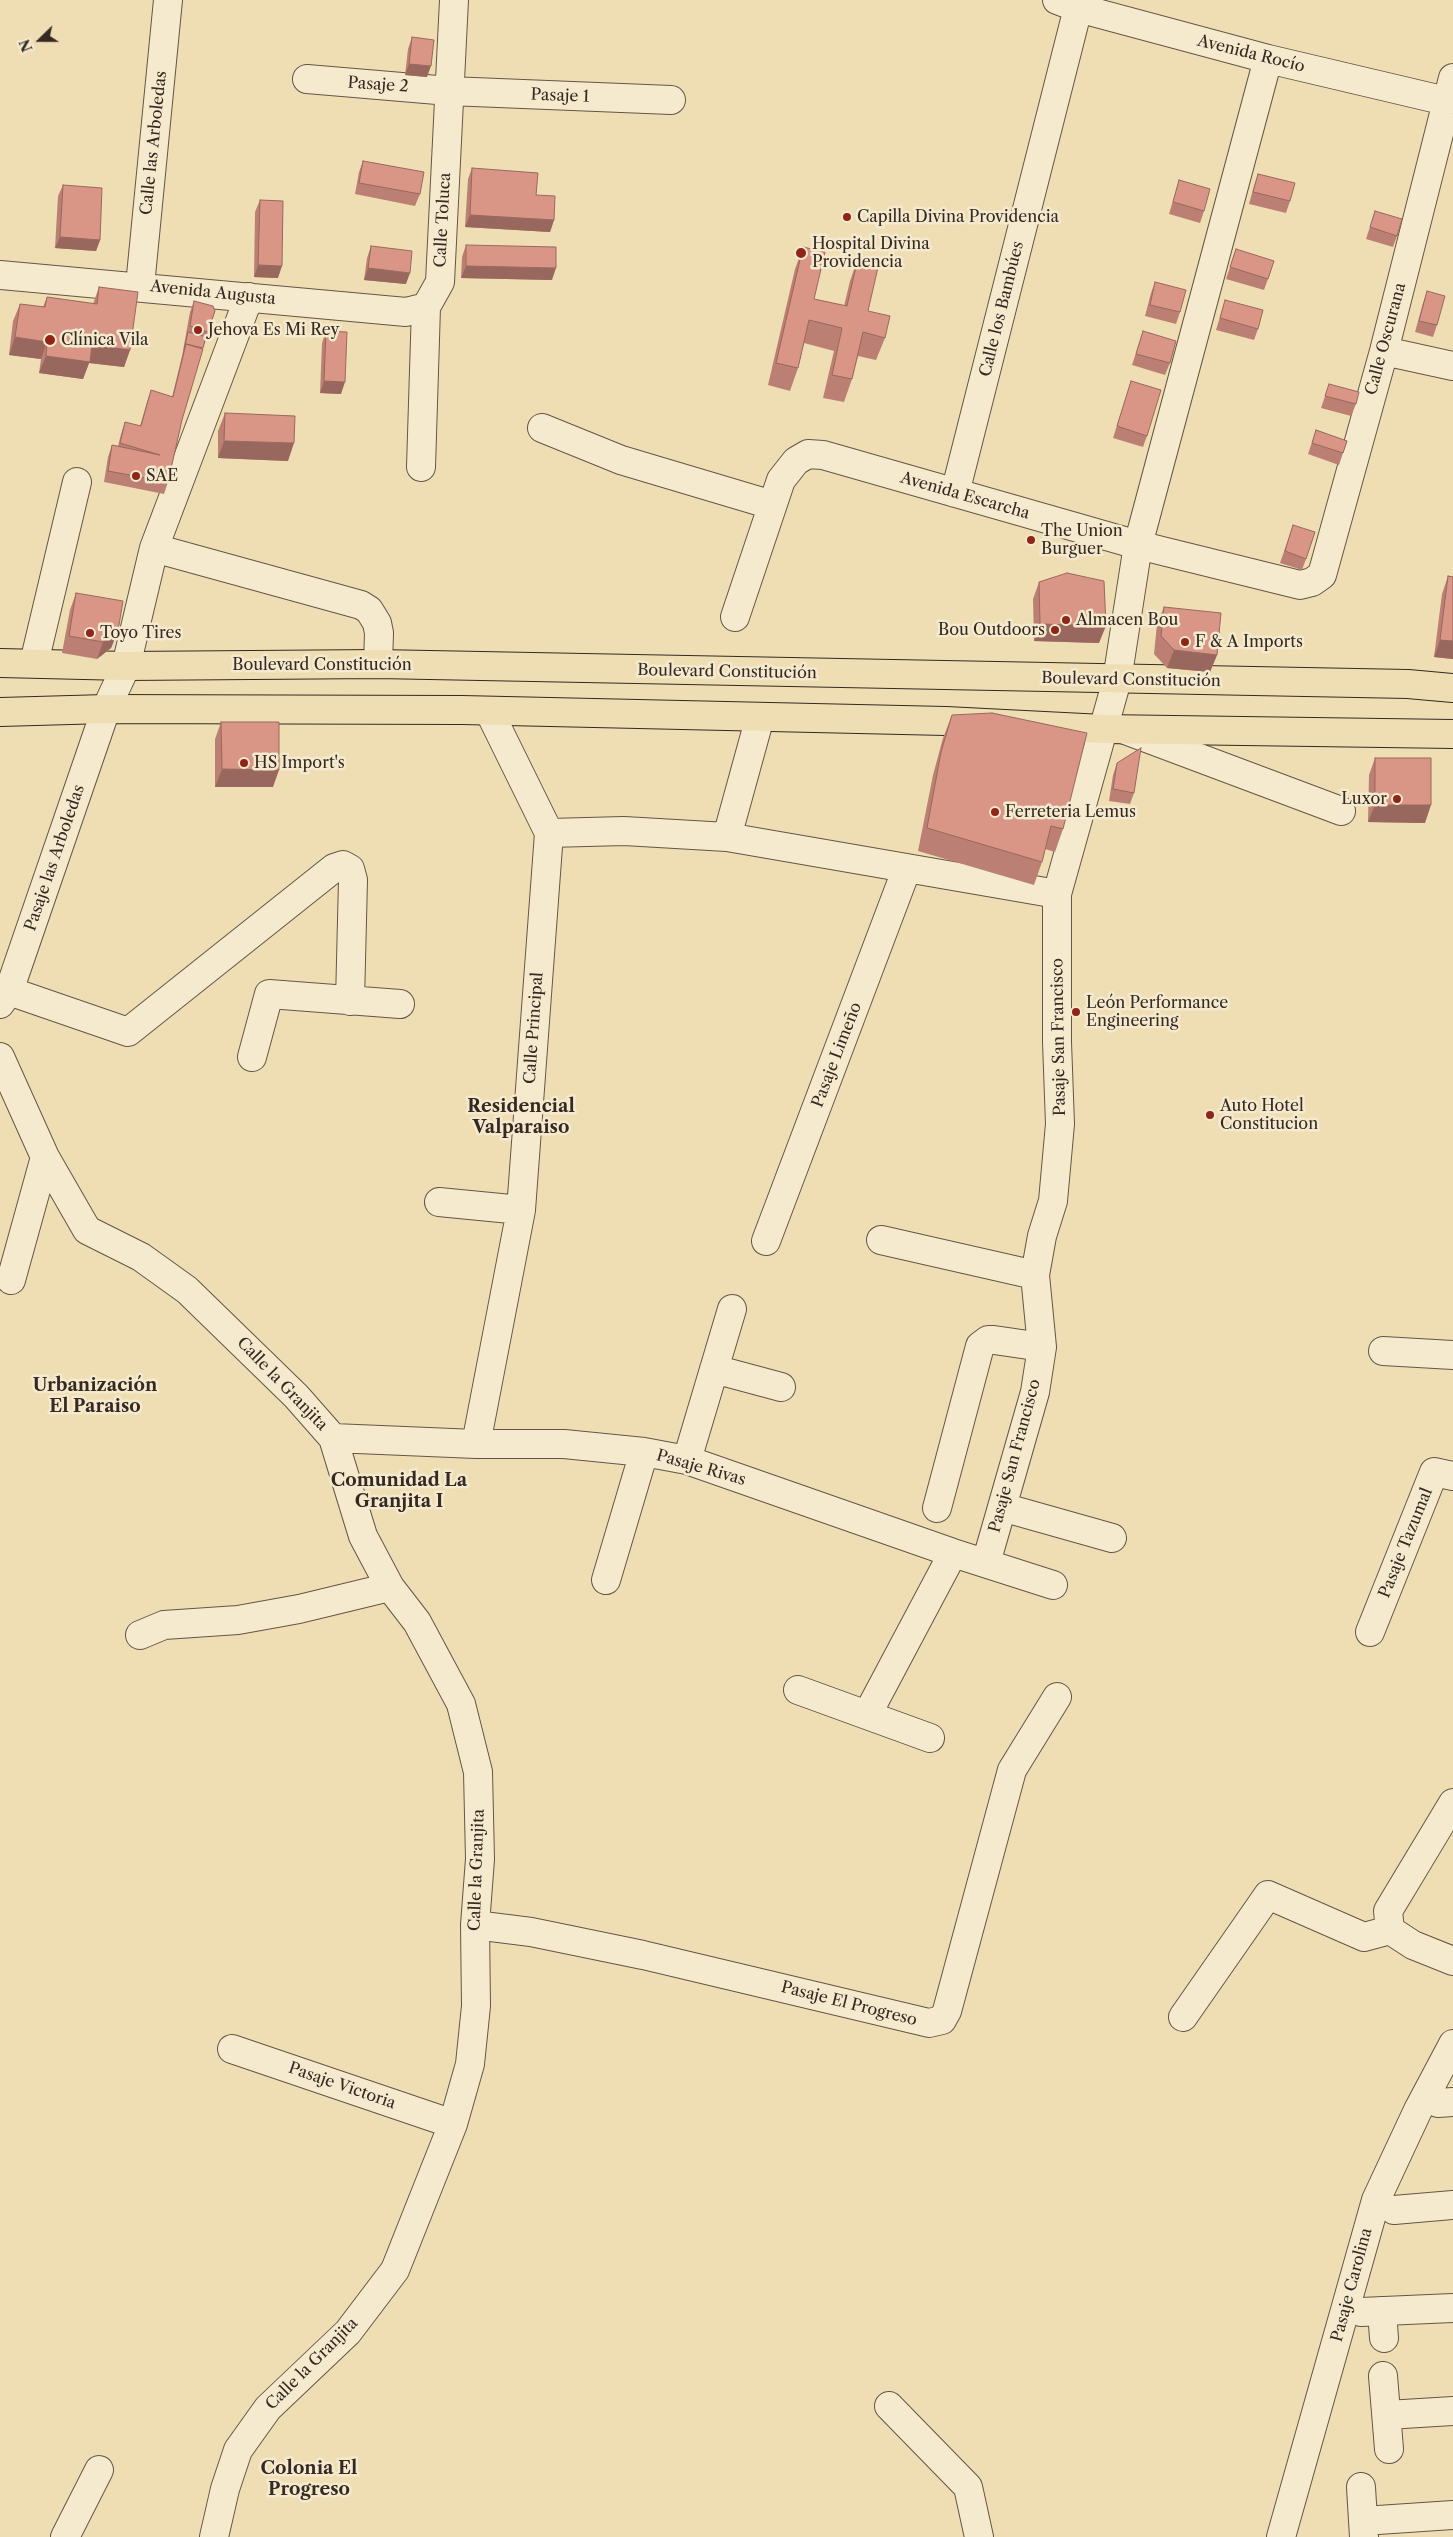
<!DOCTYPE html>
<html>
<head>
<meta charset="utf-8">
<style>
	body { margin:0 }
	#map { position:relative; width:1453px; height:2537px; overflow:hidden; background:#efdeb3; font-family:"Libre Caslon Text",serif }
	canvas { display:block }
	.north { position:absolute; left:15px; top:15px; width:50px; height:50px; -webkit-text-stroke:4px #f5eace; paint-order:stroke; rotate:248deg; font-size:14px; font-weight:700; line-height:20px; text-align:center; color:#352921 }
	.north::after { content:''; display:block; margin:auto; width:18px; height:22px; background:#352921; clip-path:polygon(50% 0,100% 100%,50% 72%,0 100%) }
</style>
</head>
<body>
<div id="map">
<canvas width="1453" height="2537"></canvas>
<div class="north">N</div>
</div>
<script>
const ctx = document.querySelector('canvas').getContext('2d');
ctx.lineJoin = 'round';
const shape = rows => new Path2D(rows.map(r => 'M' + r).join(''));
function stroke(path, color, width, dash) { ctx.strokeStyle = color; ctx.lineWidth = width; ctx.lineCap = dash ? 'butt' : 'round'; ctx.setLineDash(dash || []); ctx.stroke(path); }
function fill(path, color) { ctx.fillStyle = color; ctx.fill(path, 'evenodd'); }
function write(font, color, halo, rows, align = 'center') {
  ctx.font = font + ' "Libre Caslon Text",serif'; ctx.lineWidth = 5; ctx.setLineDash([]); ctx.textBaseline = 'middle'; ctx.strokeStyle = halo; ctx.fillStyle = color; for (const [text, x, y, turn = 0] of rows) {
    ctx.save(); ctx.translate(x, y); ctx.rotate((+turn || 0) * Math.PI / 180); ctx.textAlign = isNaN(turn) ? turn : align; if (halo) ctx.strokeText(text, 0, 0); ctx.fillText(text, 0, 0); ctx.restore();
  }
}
const minor = shape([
	[1057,0,1078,8,1268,59,1446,101],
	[307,79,449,91,671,100],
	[0,275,406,312,426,307],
	[140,286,168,0],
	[1384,351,1453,366],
	[542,428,621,460,772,505],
	[421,467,426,307,440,282,454,0],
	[955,493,1078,8],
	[154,548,361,605,369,610,377,623,379,633,378,664],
	[735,617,781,480,796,461,808,454,823,455,1138,545,1300,585,1312,582,1322,575,1384,351,1453,78],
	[34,663,77,482],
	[1125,730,1341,811],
	[549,833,624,831,727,837,1057,894],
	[727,837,760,717],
	[9,991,128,1032,334,868,343,865,350,869,353,880,350,1001],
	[0,1004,9,991,106,709,126,666,154,548,249,297],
	[0,1057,45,1157,87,1230,141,1257,187,1290,296,1396,333,1438,363,1536,390,1587,417,1622,461,1704,478,1772,480,1859,475,1925,476,2006,470,2064,453,2124,395,2270,348,2332,268,2408,238,2450,225,2489,214,2537],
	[252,1057,269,994,400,1004],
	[439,1202,521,1210],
	[881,1240,1035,1275],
	[766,1241,907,868],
	[11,1280,45,1157],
	[1383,1351,1453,1355],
	[714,1369,781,1387],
	[333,1438,476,1444,564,1444,644,1452,687,1460,953,1553,1053,1585],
	[476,1444,521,1210,549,833,489,711],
	[687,1460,732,1309],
	[1002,1507,1112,1538],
	[937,1508,980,1346,988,1340,994,1340,1042,1347],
	[986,1563,1035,1392,1042,1347,1035,1275,1042,1236,1053,1201,1060,1124,1057,1042,1057,894,1117,680,1138,545,1268,59],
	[606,1580,644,1452],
	[1370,1632,1434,1472,1453,1476],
	[140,1635,164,1625,238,1620,299,1609,390,1587],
	[798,1690,930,1738],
	[867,1715,953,1553],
	[1453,1803,1388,1911,1390,1930,1413,1945,1453,1961],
	[475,1925,531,1932,643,1955,929,2023,942,2020,947,2011,1012,1770,1057,1697],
	[1183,2017,1268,1895,1364,1937,1390,1930],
	[232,2049,453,2124],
	[1438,2103,1453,2102],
	[1394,2210,1453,2205],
	[1382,2311,1384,2338],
	[1361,2312,1453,2308],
	[1383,2376,1389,2449],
	[889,2406,968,2487,979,2537],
	[1387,2415,1453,2411],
	[1361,2487,1364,2537],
	[1363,2521,1453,2515],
	[65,2537,99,2470],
	[1281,2537,1376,2200,1418,2110,1453,2044]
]);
const highway = shape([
	[0,663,126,666,378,664,1408,684,1453,688],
	[0,712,106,709,462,710,946,721,1103,729,1453,734]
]);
const wall = shape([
	[412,37,427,77,405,75,408,49],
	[363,161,420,194,415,206,355,194,359,172],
	[472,168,536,195,554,220,550,232,465,227,468,179],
	[1258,174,1290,201,1286,213,1249,204,1254,186],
	[1179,180,1204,211,1200,223,1169,214],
	[63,185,100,240,96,251,55,248,58,196],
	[260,200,278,278,254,277,255,212],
	[1375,211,1397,236,1393,247,1366,239],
	[466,245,552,280,461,278,462,257],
	[371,246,406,284,364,280,367,258],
	[803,247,814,299,844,306,850,281,858,258,868,311,885,338,876,360,858,356,852,379,844,402,823,398,834,351,804,343,798,368,790,391,768,385,795,269],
	[1236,249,1268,279,1264,290,1226,279],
	[1155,282,1180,312,1176,324,1145,316,1151,293],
	[99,287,130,350,124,367,89,363,83,379,39,373,41,359,9,355,13,321,20,304,43,307,47,297,93,304],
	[1427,291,1437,325,1433,337,1415,332,1423,303],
	[1225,300,1258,329,1254,340,1216,330],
	[194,301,215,311,203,348,182,420,168,482,164,494,104,482,108,457,112,445,118,446,121,434,125,422,140,426,147,402,151,390,172,397,182,356,190,312],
	[326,331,341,394,320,393,322,343],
	[1143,331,1170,363,1165,375,1132,365],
	[1131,381,1147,436,1143,447,1113,438],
	[1329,384,1356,404,1351,416,1321,408],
	[225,413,288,461,218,458,218,431],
	[1316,430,1347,441,1339,465,1308,454],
	[1293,525,1306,559,1302,570,1280,563],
	[1448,576,1453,577,1453,659,1434,657,1442,594],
	[1039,582,1099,643,1034,641,1033,599],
	[76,593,118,631,111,648,97,659,62,653,70,610],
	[1164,607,1217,655,1210,672,1167,668,1154,654,1157,624],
	[952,715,1063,829,1055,852,1045,849,1042,862,1034,885,918,851,933,775,943,738],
	[221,722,273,787,215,787,215,739],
	[1375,758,1425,823,1368,822,1369,775],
	[1117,763,1134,793,1130,804,1109,801,1113,775]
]);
const shadedWall = shape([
	[409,64,431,66,427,77,405,75],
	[470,215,554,220,550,232,465,227],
	[60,237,100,240,96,251,55,248],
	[258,265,282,266,278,278,254,277],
	[466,266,556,268,552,280,461,278],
	[368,268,410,273,406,284,364,280],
	[15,337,47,342,41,359,9,355],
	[92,345,130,350,124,367,89,363,83,379,39,373,46,356],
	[324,381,345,382,341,394,320,393],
	[224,441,294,443,288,461,218,458],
	[1040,624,1106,626,1099,643,1034,641],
	[118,631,111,648,97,659,103,642],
	[1440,640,1453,641,1453,659,1434,657],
	[1174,650,1217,655,1210,672,1167,668],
	[222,769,279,770,273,787,215,787],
	[1375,805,1431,805,1425,823,1368,822]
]);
const building = shape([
	[412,37,434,40,431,66,409,64,412,37],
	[363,161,424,172,420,194,359,183,363,161],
	[472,168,538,173,536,195,555,196,554,220,470,215,472,168],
	[1258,174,1295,183,1290,201,1253,192,1258,174],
	[1179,180,1210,189,1204,211,1173,202,1179,180],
	[63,185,102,188,100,240,60,237,63,185],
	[260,200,283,201,282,266,258,265,260,200],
	[1375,211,1402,219,1397,236,1370,227,1375,211],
	[466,245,556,247,556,268,466,266,466,245],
	[371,246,412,251,410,273,368,268,371,246],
	[803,247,825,252,814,299,847,306,858,258,879,263,868,311,890,316,885,338,863,332,852,379,832,375,842,328,809,320,798,368,776,363,803,247],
	[1236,249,1274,261,1268,279,1230,267,1236,249],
	[1155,282,1186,290,1180,312,1150,305,1155,282],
	[99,287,138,292,130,350,92,345,90,362,46,356,47,342,15,337,20,304,45,307,47,297,97,304,99,287],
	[1427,291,1445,296,1437,325,1419,321,1427,291],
	[1225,300,1263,310,1258,329,1220,318,1225,300],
	[194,301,213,306,215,311,208,332,190,326,194,301],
	[326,331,347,332,345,382,324,381,326,331],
	[1143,331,1176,341,1170,363,1136,354,1143,331],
	[188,332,206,337,203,348,186,344,184,350,188,332],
	[186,344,203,349,182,420,168,482,108,471,112,445,160,455,120,443,125,422,141,426,151,390,173,397,186,344],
	[1131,381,1161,390,1147,436,1117,426,1131,381],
	[1329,384,1359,392,1356,404,1325,396,1329,384],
	[225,413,295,416,294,443,224,441,225,413],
	[1316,430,1347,441,1343,453,1312,443,1316,430],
	[1293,525,1315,532,1306,559,1285,551,1293,525],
	[1067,573,1104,581,1106,626,1040,624,1039,582,1067,573],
	[1448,576,1453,577,1453,641,1440,640,1448,576],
	[76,593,123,601,118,631,103,642,69,636,76,593],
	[1164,607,1221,613,1217,655,1174,650,1161,636,1164,607],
	[992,713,1087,733,1063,829,1051,826,1042,862,927,828,941,752,952,715,992,713],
	[221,722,279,722,279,770,222,769,221,722],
	[1141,748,1134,793,1113,789,1117,763,1141,748],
	[1375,758,1431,758,1431,805,1375,805,1375,758]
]);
const markers = [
	[847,217,5,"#8f2418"],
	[801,253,6,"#8f2418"],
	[198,330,5,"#8f2418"],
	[50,340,6,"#8f2418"],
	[136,476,5,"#8f2418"],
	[1031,540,5,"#8f2418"],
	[1066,620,5,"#8f2418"],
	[1055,630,5,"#8f2418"],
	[90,633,5,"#8f2418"],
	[1185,642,5,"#8f2418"],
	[244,763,5,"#8f2418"],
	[1397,799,5,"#8f2418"],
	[995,812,5,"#8f2418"],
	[1076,1012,5,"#8f2418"],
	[1210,1115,5,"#8f2418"]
];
const streetNames = [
	["Avenida Rocío",1251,54,14],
	["Pasaje 2",378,85,4],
	["Pasaje 1",560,96,2],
	["Calle las Arboledas",154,143,-84],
	["Calle Toluca",443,220,-87],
	["Avenida Augusta",213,293,6],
	["Calle los Bambúes",1002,309,-76],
	["Calle Oscurana",1386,339,-75],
	["Avenida Escarcha",965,496,16],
	["Boulevard Constitución",322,665],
	["Boulevard Constitución",727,672,1],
	["Boulevard Constitución",1131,680,1],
	["Pasaje las Arboledas",55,858,-71],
	["Calle Principal",534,1028,-86],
	["Pasaje San Francisco",1059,1037,-91],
	["Pasaje Limeño",837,1055,-69],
	["Calle la Granjita",282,1384,46],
	["Pasaje San Francisco",1015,1456,-75],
	["Pasaje Rivas",701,1468,16],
	["Pasaje Tazumal",1406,1543,-68],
	["Calle la Granjita",477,1870,-88],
	["Pasaje El Progreso",849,2004,14],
	["Pasaje Victoria",342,2086,19],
	["Pasaje Carolina",1352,2285,-75],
	["Calle la Granjita",312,2364,-45]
];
const poiNames = [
	["Capilla Divina Providencia",857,217],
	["Hospital Divina",812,244],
	["Providencia",812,262],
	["Jehova Es Mi Rey",208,330],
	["Clínica Vila",61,340],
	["SAE",146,476],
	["The Union",1041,531],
	["Burguer",1041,549],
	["Almacen Bou",1076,620],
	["Bou Outdoors",1045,630,"right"],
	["Toyo Tires",100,633],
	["F & A Imports",1195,642],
	["HS Import's",254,763],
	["Luxor",1387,799,"right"],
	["Ferreteria Lemus",1005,812],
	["León Performance",1086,1003],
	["Engineering",1086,1021],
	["Auto Hotel",1220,1106],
	["Constitucion",1220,1124]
];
const neighbourhoodNames = [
	["Residencial",521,1107],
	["Valparaiso",521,1128],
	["Urbanización",95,1386],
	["El Paraiso",95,1407],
	["Comunidad La",399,1481],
	["Granjita I",399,1502],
	["Colonia El",309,2469],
	["Progreso",309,2490]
];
stroke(minor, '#645646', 30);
stroke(highway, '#352921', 30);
stroke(minor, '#f5eace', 28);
stroke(highway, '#efdeb3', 28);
fill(wall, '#bb8073');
fill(shadedWall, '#98685e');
fill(building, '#d99586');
stroke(building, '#98685e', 1);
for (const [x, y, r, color] of markers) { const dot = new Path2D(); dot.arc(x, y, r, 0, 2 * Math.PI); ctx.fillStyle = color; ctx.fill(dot); stroke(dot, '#f5eace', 2); }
write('16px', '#352921', '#f5eace', streetNames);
write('16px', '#352921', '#f5eace', poiNames, 'left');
write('bold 18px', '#352921', '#f5eace', neighbourhoodNames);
</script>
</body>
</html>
